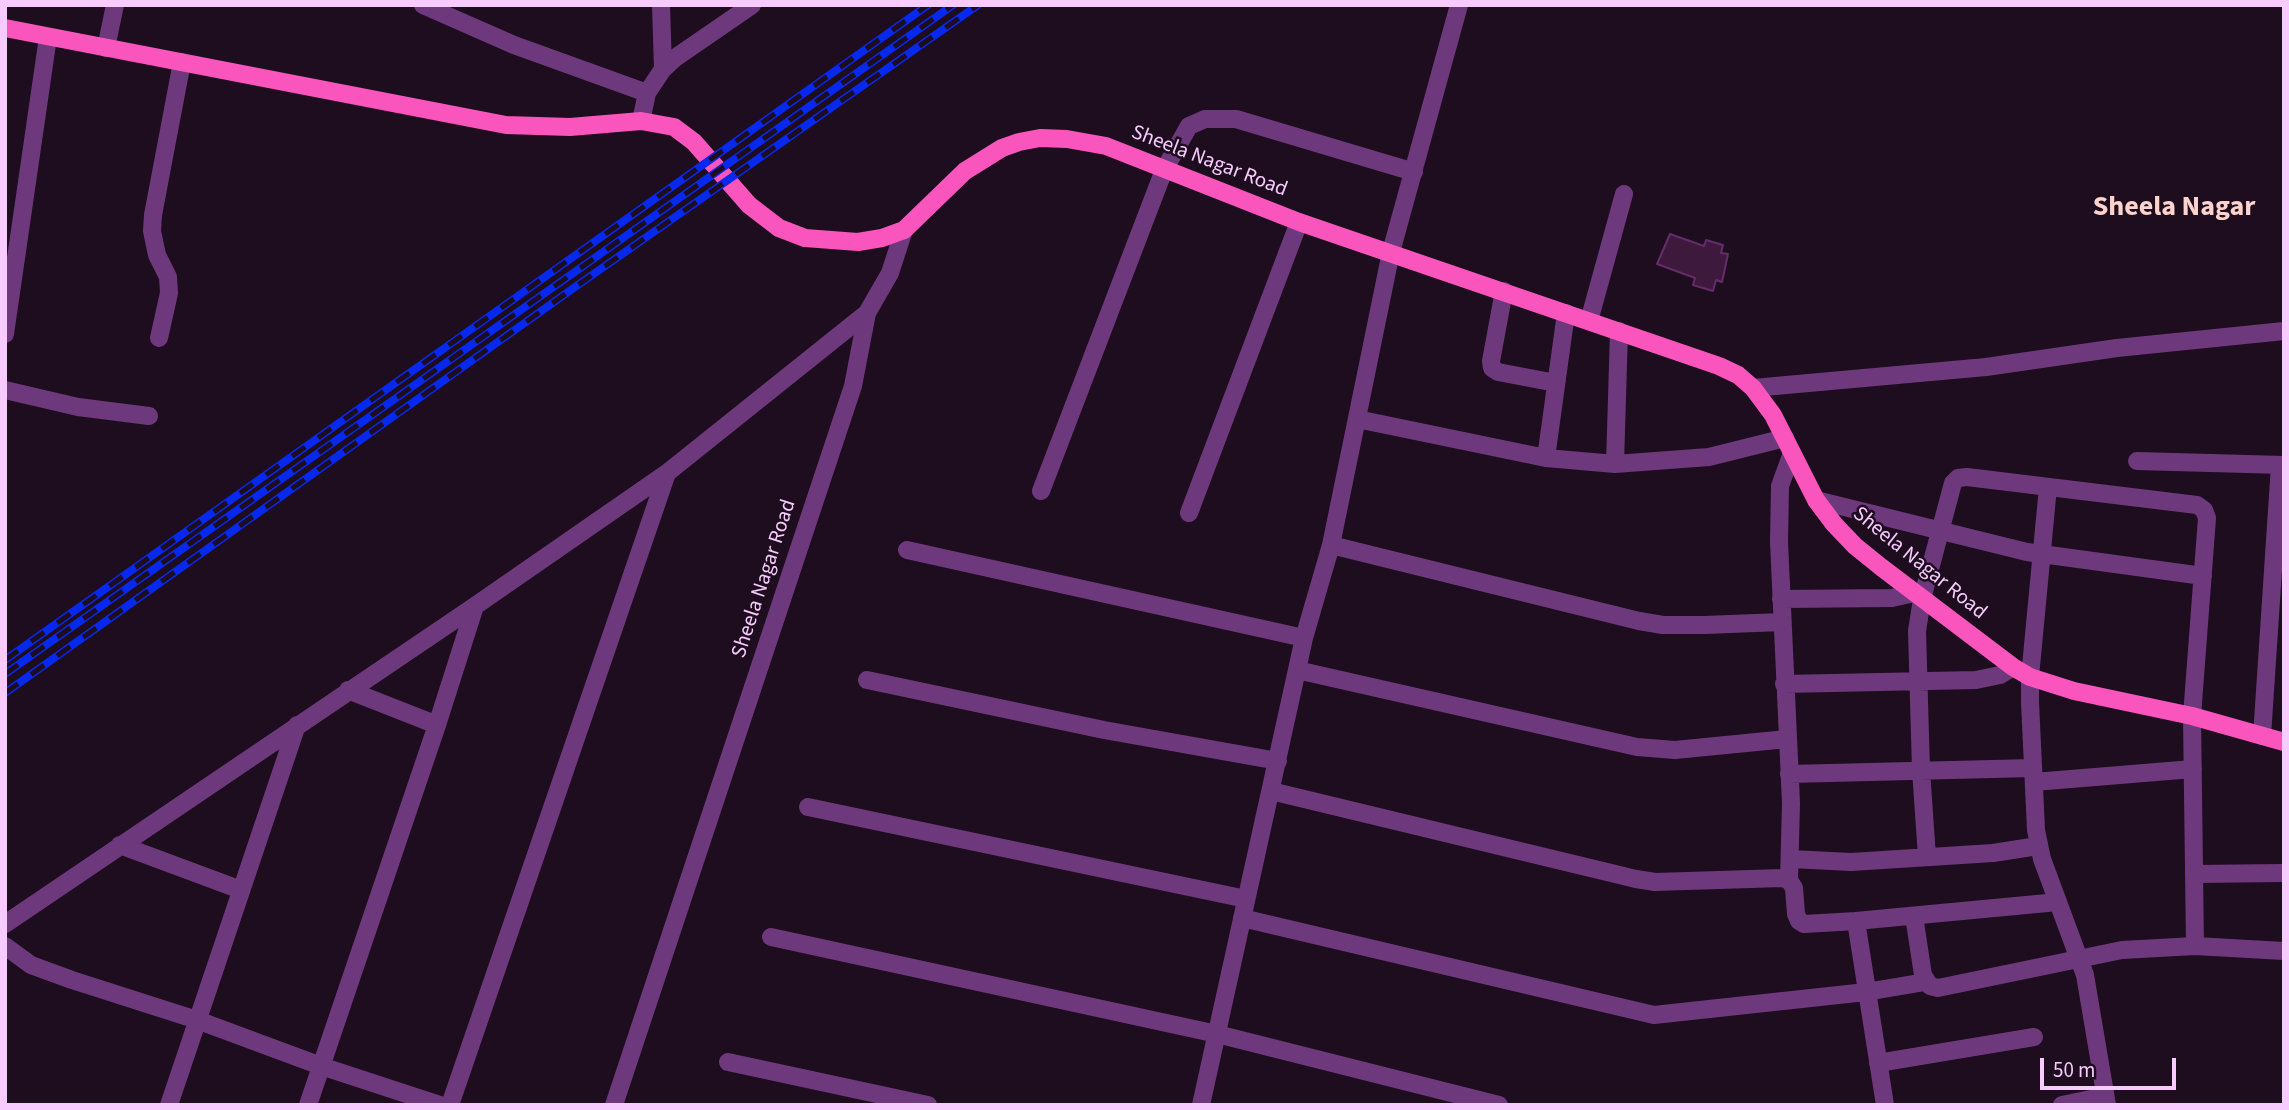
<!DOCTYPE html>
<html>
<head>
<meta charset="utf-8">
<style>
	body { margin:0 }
	#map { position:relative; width:2289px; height:1110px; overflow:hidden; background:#1d0d1e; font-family:"Source Sans 3",sans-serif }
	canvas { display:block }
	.frame { position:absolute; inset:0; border:7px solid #f7cbfd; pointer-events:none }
	.scale { position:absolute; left:2040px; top:1058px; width:136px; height:32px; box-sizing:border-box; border:4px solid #f7cbfd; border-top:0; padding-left:9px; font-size:21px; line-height:24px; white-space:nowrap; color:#f7cbfd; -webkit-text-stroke:5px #1d0d1e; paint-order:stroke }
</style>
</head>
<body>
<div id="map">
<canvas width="2289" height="1110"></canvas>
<div class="frame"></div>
<div class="scale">50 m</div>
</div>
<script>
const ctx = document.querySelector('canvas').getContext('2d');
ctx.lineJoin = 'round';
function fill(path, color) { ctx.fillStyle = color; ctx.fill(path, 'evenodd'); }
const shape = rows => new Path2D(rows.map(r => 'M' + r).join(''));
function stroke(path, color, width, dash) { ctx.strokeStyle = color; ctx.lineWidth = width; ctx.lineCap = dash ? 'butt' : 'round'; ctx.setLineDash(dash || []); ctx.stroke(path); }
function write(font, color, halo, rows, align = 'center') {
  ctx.font = font + ' "Source Sans 3",sans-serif'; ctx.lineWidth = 5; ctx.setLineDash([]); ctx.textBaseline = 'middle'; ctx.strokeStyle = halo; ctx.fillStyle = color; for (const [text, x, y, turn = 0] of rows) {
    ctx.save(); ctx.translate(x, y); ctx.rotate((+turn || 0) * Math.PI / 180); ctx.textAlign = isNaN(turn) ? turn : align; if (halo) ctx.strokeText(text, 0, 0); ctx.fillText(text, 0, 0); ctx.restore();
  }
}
const building = shape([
	[1670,234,1704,246,1706,240,1723,245,1721,253,1728,254,1722,282,1716,280,1713,291,1693,285,1695,278,1657,264,1670,234]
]);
const minor = shape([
	[423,5,514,45,647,93],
	[661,5,663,69],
	[106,48,115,5],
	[641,121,647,93,663,69,675,58,752,5],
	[1504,291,1491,361,1492,368,1498,372,1556,383],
	[1589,321,1624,194],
	[5,334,48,37],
	[159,338,169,293,168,277,157,255,152,231,153,215,182,62],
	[1753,388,1986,367,2117,348,2284,331],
	[5,390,78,407,149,416],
	[1357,419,1546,458,1615,464,1709,457,1785,438],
	[1546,458,1566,313],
	[2137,461,2284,465],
	[1615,464,1619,331],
	[2048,487,2030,677,2030,702,2036,830,2042,859,2085,975,2107,1105],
	[1041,491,1164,170,1189,126,1205,119,1236,119,1414,172],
	[1816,500,2027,552,2203,576],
	[1189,513,1299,222],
	[1331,545,1639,621,1663,625,1704,625,1782,622],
	[907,550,1304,638],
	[1781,599,1892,598,1914,593],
	[1297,670,1637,747,1675,750,1787,739],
	[867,680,1104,730,1278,761],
	[1784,684,1976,680,2000,675,2013,667],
	[348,690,437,725],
	[2262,736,2280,465],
	[1789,774,2033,768],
	[2034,782,2193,769],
	[1271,791,1636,879,1655,882,1782,878,1789,880,1794,888,1796,914,1799,921,1804,924,1856,921,1885,1105],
	[808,807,1246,899],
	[120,845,241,890],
	[1927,857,1921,770,1917,631,1922,599,1953,483,1958,478,1967,477,2197,505,2204,510,2207,518,2192,716,2195,946],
	[1791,859,1851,862,1993,853,2038,846],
	[2194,874,2284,873],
	[1789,880,1791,803,1779,542,1780,486,1792,453],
	[1914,916,1923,975,1930,986,1938,988,2122,950,2195,946,2284,951],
	[1242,918,1654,1015,1866,992,1925,982],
	[1856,921,2058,902],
	[5,924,475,606,667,473,867,313],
	[771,937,1217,1034,1499,1105],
	[5,946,31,965,72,980,197,1020,321,1066,440,1105],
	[728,1062,928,1105],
	[1878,1063,2034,1037],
	[169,1105,297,725],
	[308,1105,437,725,475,606],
	[450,1105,667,473],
	[614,1105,853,386,867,313,890,273,904,230],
	[1201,1105,1304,638,1331,545,1391,252,1459,5],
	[2062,1105,2105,1096]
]);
const major = shape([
	[5,28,506,125,570,127,641,121,674,127,694,142,749,205,779,228,805,238,858,242,882,238,904,230,965,171,1002,148,1019,142,1040,138,1067,139,1106,146,1299,222,1719,366,1738,375,1753,388,1773,415,1816,500,1834,524,1855,546,1881,567,2013,667,2030,677,2074,691,2192,716,2284,742]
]);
const rail = shape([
	[5,660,928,5],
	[5,674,953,5],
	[5,693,575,287,978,5]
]);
const streetNames = [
	["Sheela Nagar Road",1209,162,21],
	["Sheela Nagar Road",1919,564,39],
	["Sheela Nagar Road",765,579,-72]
];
const districtNames = [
	["Sheela Nagar",2174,209]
];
fill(building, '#3d193e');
stroke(building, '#662c6a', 2);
stroke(minor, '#6e397c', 18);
stroke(major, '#fa55bc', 18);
stroke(rail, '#0729ee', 8);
stroke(rail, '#1d0d1e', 5, [16]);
write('21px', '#f7cbfd', '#1d0d1e', streetNames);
write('bold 28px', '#fed3cd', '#1d0d1e', districtNames);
</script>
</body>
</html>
